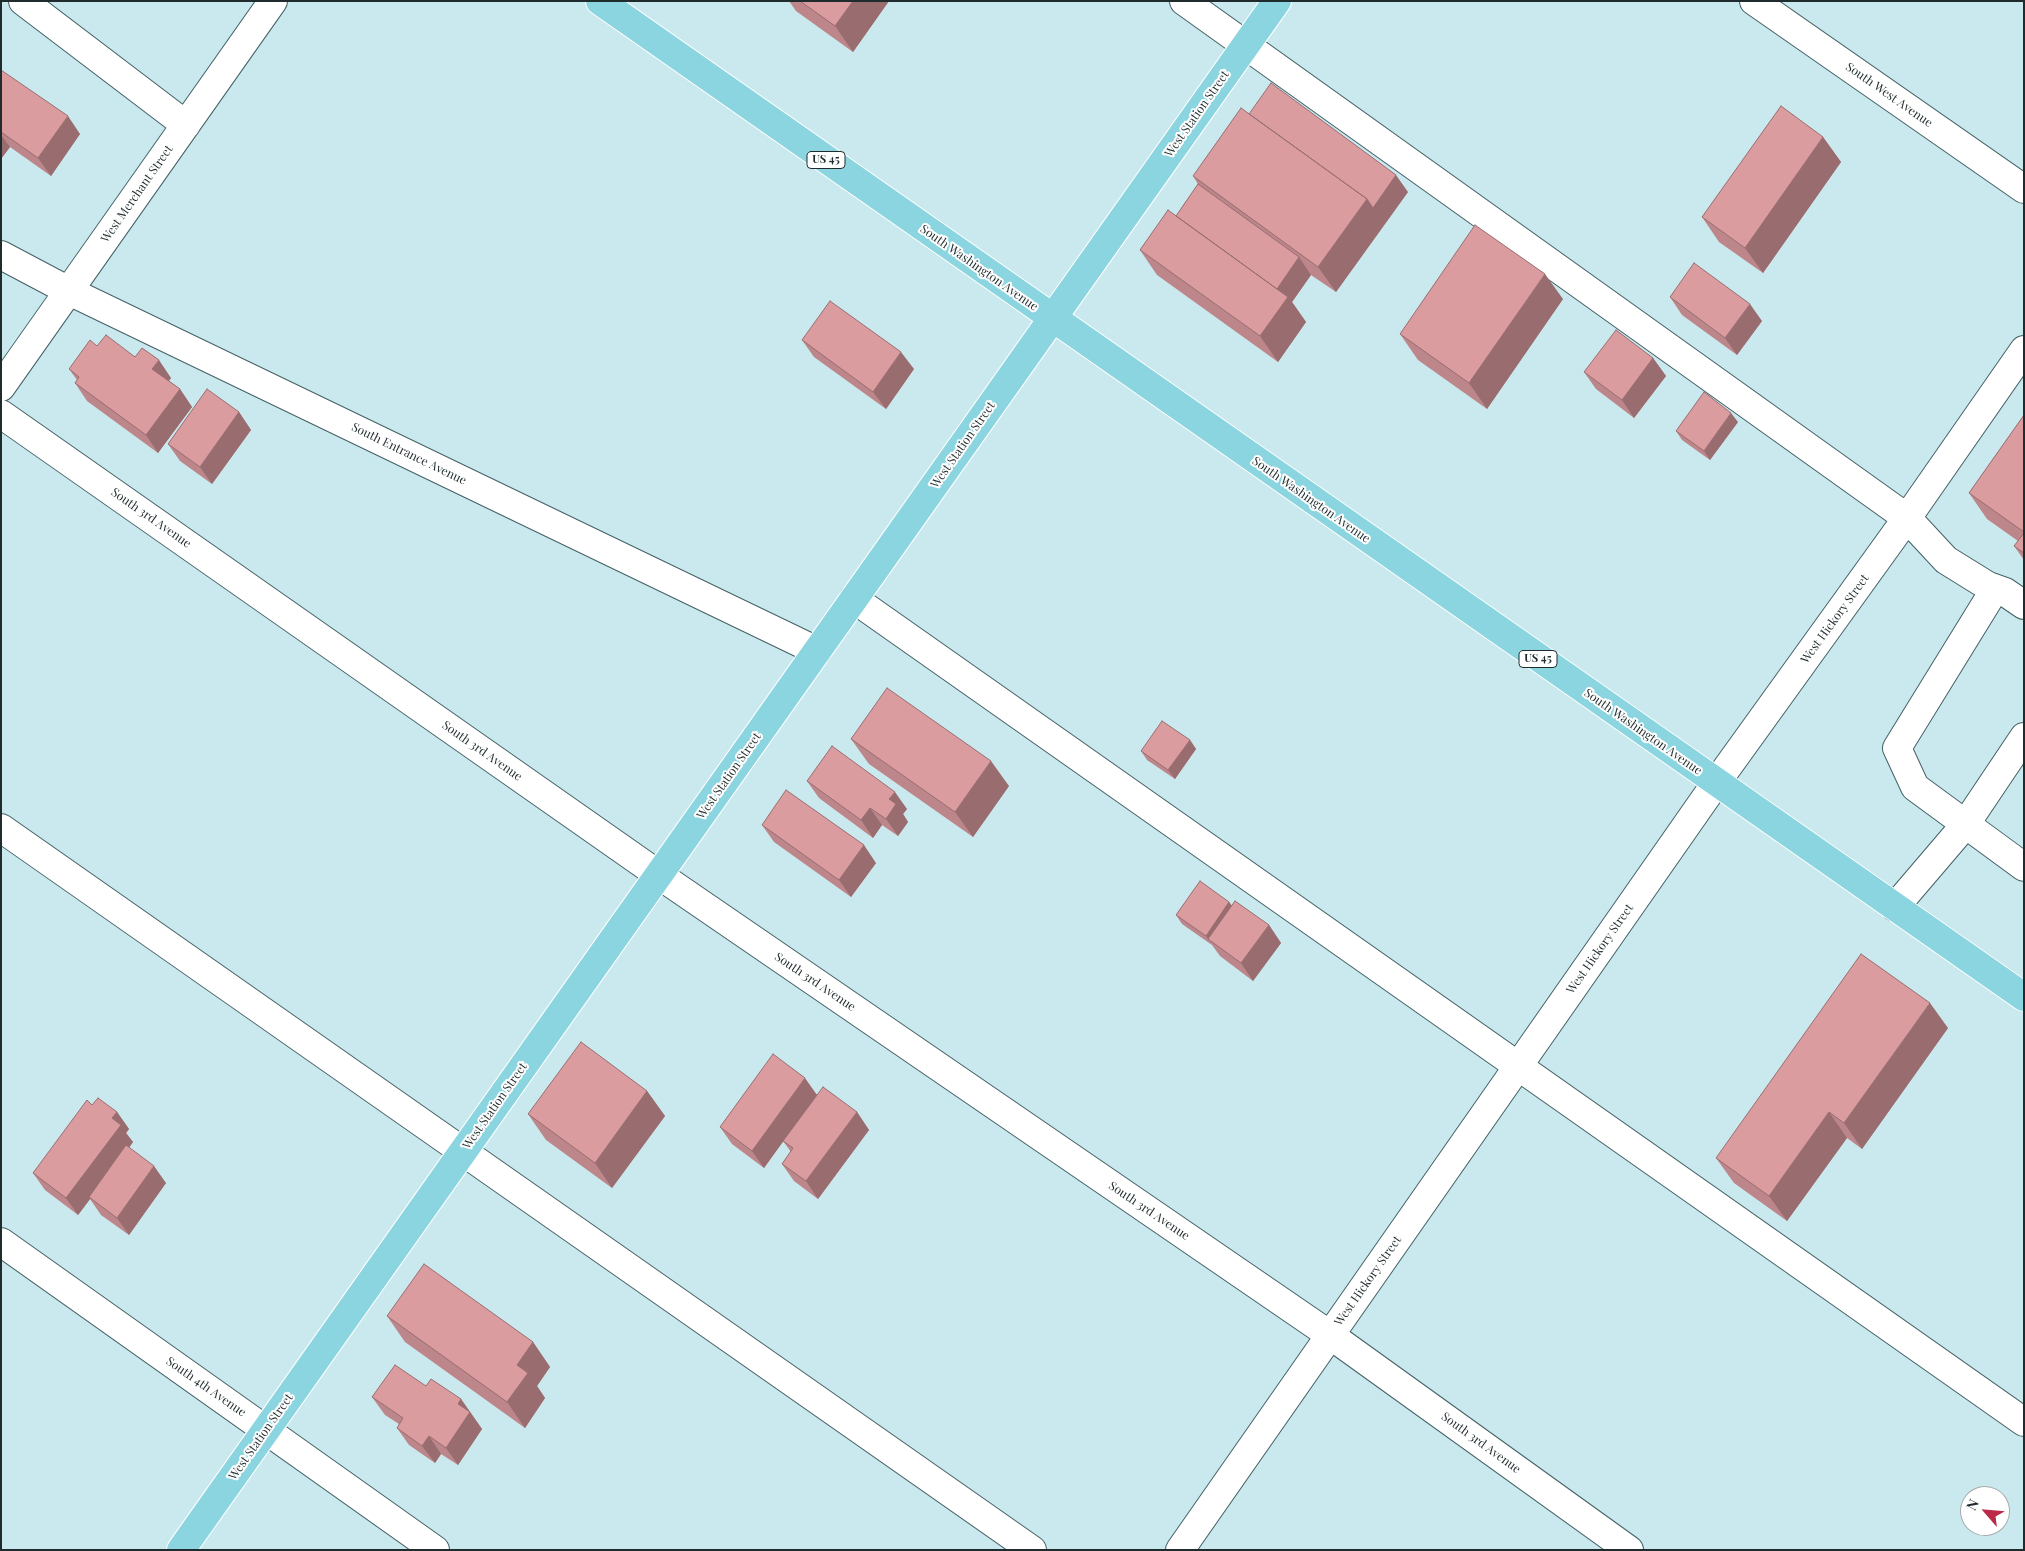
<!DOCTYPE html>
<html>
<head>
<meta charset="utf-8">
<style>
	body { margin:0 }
	#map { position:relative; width:2025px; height:1551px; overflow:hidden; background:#cae9ee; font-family:"Playfair Display",serif }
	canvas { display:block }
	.frame { position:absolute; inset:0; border:2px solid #1f2b2d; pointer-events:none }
	.north { position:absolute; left:1960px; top:1486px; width:50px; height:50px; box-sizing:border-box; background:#fff; border:1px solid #a5aaab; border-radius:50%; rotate:297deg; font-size:14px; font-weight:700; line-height:20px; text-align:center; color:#1f2b2d }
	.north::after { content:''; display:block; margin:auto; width:18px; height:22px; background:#bb2a49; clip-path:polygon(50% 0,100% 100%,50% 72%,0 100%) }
</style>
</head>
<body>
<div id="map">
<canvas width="2025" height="1551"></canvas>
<div class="frame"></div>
<div class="north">N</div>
</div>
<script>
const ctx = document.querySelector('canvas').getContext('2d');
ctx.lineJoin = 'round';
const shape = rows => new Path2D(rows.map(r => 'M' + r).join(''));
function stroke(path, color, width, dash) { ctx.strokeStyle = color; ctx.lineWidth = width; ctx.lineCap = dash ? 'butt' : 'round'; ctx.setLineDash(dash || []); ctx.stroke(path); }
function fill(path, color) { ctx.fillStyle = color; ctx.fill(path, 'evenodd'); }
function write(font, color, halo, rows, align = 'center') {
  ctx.font = font + ' "Playfair Display",serif'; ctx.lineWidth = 4; ctx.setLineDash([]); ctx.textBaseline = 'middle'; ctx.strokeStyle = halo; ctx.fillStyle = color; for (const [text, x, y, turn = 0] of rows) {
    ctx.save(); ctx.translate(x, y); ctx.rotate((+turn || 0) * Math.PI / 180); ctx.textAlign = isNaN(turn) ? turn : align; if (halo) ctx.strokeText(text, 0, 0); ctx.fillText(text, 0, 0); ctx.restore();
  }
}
const minor = shape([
	[23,1,186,125],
	[1184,1,1907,518,1946,560,1988,586,2005,592,2024,605],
	[1754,1,2024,189],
	[1,255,69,291,817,651],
	[1,387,273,1],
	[1,414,659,875,1330,1335,1629,1550],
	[1995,589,1897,748,1915,787,2024,867],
	[854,599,2024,1422],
	[1,828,1032,1550],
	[1895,907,1965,825,2024,737],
	[1,1242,435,1550],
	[1180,1550,1716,783,1907,518,2024,350]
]);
const major = shape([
	[600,1,2024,997],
	[181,1550,1277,1]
]);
const wall = shape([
	[789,1,889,1,853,52,796,11],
	[1,70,80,134,51,176,10,147,1,159],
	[1823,137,1841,162,1763,273,1719,242,1702,217],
	[1193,176,1408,192,1336,292,1311,275,1292,302,1306,322,1278,362,1157,275,1140,250,1176,216,1198,184],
	[1670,297,1762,321,1737,355,1682,315],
	[1563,299,1487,409,1418,360,1400,334],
	[802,340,914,369,886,409,814,357],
	[135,357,171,378,169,381,180,389,192,407,158,453,87,401,75,383,77,380,69,369],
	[1653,358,1666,376,1634,418,1596,389,1584,372],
	[239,412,251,430,212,484,180,461,168,444],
	[2024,415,2024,560,2014,546,2018,541,1987,519,1969,493],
	[1738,422,1710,460,1682,440,1676,431],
	[851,739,1009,786,973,837,869,764],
	[1190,740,1196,749,1175,779,1147,760,1141,751],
	[807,781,907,809,903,814,908,822,898,836,882,825,873,838,819,798],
	[762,825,876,863,851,897,774,842],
	[1229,902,1232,906,1269,925,1281,943,1253,981,1220,956,1212,945,1182,924,1176,915],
	[1948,1028,1862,1149,1847,1138,1787,1221,1734,1183,1716,1158],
	[647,1091,665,1116,612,1188,546,1140,528,1114],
	[817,1094,857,1112,869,1130,818,1199,794,1181,782,1164,791,1152,783,1141,764,1168,732,1144,720,1127],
	[92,1105,117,1112,129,1129,126,1133,133,1142,129,1148,166,1183,129,1235,101,1215,90,1199,78,1215,45,1190,33,1173],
	[387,1316,533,1342,550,1367,537,1386,545,1398,525,1428,405,1342],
	[372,1397,461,1399,482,1429,458,1465,441,1454,435,1463,409,1445,397,1428,399,1424,385,1415]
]);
const shadedWall = shape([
	[853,1,889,1,853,52,835,26],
	[68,116,80,134,51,176,38,158],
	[1,135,10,147,1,159],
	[1823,137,1841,162,1763,273,1745,248],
	[1396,175,1408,192,1336,292,1318,267,1367,199],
	[1299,257,1311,275,1292,302,1306,322,1278,362,1260,336,1275,291],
	[1545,274,1563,299,1487,409,1469,383],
	[1750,304,1762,321,1737,355,1725,338],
	[901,352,914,369,886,409,873,392],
	[1653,358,1666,376,1634,418,1622,400],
	[159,360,171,378,164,387,152,369],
	[180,389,192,407,158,453,146,435],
	[239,412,251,430,212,484,200,467],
	[1731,413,1738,422,1710,460,1704,451],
	[1190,740,1196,749,1175,779,1168,770],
	[991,761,1009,786,973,837,955,812],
	[895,792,907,809,903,814,908,822,898,836,886,819,889,799],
	[870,808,882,825,873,838,861,820],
	[864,845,876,863,851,897,839,880],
	[1229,902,1236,911,1208,939,1212,945,1206,936],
	[1269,925,1281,943,1253,981,1241,963],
	[1930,1003,1948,1028,1862,1149,1844,1123],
	[805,1078,817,1095,764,1168,752,1151],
	[647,1091,665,1116,612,1188,595,1163],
	[117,1112,129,1129,126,1133,133,1142,78,1215,66,1198,112,1118],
	[857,1112,869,1130,818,1199,806,1181],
	[1829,1112,1847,1138,1787,1221,1769,1196],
	[154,1166,166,1183,129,1235,117,1218],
	[533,1342,550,1367,537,1386,545,1398,525,1428,507,1402,517,1365],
	[461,1399,482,1429,458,1465,446,1448,458,1404],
	[429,1436,441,1454,435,1463,422,1446]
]);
const building = shape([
	[800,1,853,1,835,26,800,1],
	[1,70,68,116,38,158,1,132,1,70],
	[1271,83,1396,175,1373,208,1367,199,1249,114,1271,83],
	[1781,106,1823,137,1745,248,1702,217,1781,106],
	[1241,108,1367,199,1318,267,1193,176,1241,108],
	[1198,184,1299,257,1277,289,1176,216,1198,184],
	[1168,210,1288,297,1260,336,1140,250,1168,210],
	[1475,225,1545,274,1469,383,1400,334,1475,225],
	[1694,263,1750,304,1725,338,1670,297,1694,263],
	[830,301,901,352,873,392,802,340,830,301],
	[1616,330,1653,358,1622,400,1584,372,1616,330],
	[106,335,135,357,142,348,159,360,152,369,180,389,146,435,75,383,79,377,69,369,90,340,97,346,106,335],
	[207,389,239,412,200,467,168,444,207,389],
	[1704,392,1731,413,1704,451,1676,431,1704,392],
	[2024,415,2024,532,1969,493,2024,415],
	[2024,533,2024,553,2014,546,2024,533],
	[887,688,991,761,955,812,851,739,887,688],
	[1162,721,1190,740,1168,770,1141,751,1162,721],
	[832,746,895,792,889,799,896,804,886,819,870,808,861,820,807,781,832,746],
	[786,790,864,845,839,880,762,825,786,790],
	[1200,881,1229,902,1206,936,1176,915,1200,881],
	[1235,901,1269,925,1241,963,1208,939,1235,901],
	[1861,954,1930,1003,1844,1123,1829,1112,1769,1196,1716,1158,1861,954],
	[581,1042,647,1091,595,1163,528,1114,581,1042],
	[773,1054,805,1078,752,1151,720,1127,773,1054],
	[823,1087,857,1112,806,1181,782,1164,793,1148,783,1141,823,1087],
	[98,1098,117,1112,112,1118,121,1125,66,1198,33,1173,87,1100,92,1105,98,1098],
	[126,1145,154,1166,117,1218,89,1197,126,1145],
	[424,1264,533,1342,517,1365,528,1373,507,1402,387,1316,424,1264],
	[395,1365,426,1386,431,1379,461,1399,458,1404,470,1412,446,1448,429,1436,422,1446,397,1428,403,1418,372,1397,395,1365]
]);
const shields = [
	[826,160,38],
	[1538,659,38]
];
const shieldNames = [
	["US 45",826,160],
	["US 45",1538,659]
];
const streetNames = [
	["South West Avenue",1889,95,35],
	["West Station Street",1197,114,-55],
	["West Merchant Street",137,194,-55],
	["South Washington Avenue",979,268,35],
	["West Station Street",963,445,-55],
	["South Entrance Avenue",409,454,26],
	["South Washington Avenue",1311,500,35],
	["South 3rd Avenue",151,518,35],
	["West Hickory Street",1835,619,-54],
	["South Washington Avenue",1643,732,35],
	["South 3rd Avenue",482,751,35],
	["West Station Street",729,776,-55],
	["West Hickory Street",1600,949,-55],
	["South 3rd Avenue",815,982,34],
	["West Station Street",495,1106,-55],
	["South 3rd Avenue",1149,1211,34],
	["West Hickory Street",1368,1281,-55],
	["South 4th Avenue",206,1387,35],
	["West Station Street",261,1437,-55],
	["South 3rd Avenue",1481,1443,36]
];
stroke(minor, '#446065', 30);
stroke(major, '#fff', 30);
stroke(minor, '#fff', 28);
stroke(major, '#8bd5e0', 28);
fill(wall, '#bc868a');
fill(shadedWall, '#996d70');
fill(building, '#db9ca0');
stroke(building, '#996d70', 1);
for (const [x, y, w] of shields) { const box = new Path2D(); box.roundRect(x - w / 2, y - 8.5, w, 17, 4); ctx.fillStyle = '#fff'; ctx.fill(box); stroke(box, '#1f2b2d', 1); }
write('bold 11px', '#1f2b2d', null, shieldNames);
write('12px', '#1f2b2d', '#fff', streetNames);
</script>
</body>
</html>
